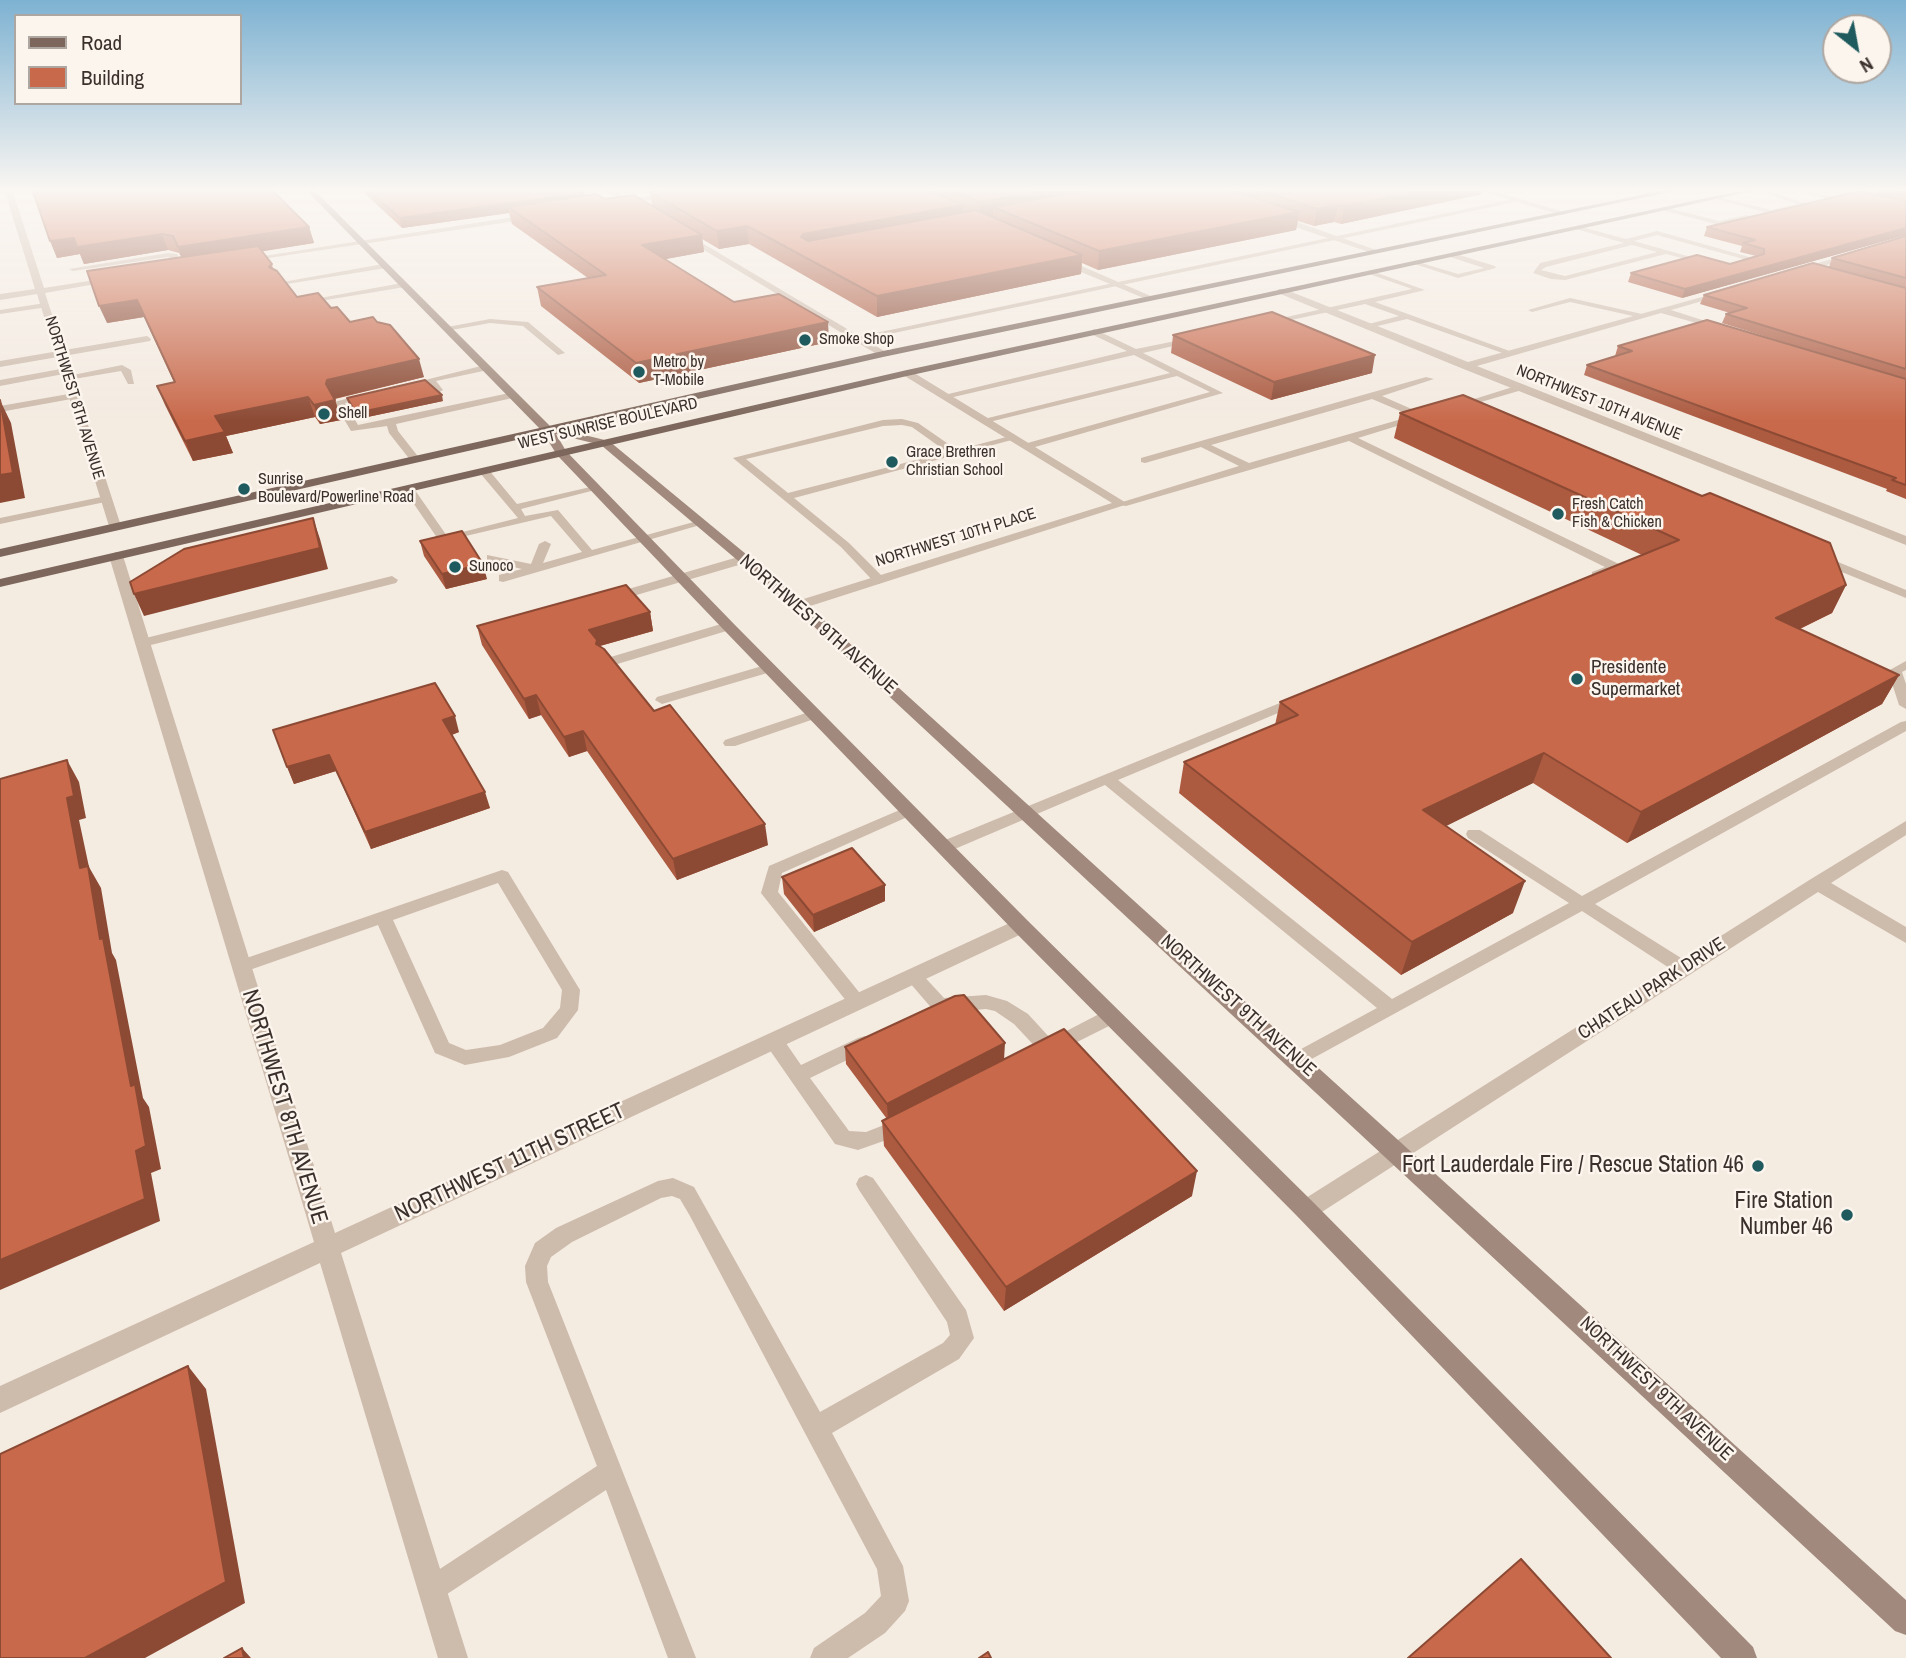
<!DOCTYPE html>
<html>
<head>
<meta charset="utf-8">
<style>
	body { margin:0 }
	#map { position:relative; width:1906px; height:1658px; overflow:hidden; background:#f4ebe1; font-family:"Archivo Narrow",sans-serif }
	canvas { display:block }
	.legend { position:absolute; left:14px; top:14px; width:228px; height:91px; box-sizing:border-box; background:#fbf5ee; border:2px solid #aea6a0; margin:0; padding:9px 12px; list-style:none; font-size:21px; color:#3b302b }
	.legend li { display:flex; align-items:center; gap:14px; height:35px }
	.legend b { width:35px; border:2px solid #aea6a0 }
	.north { position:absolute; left:1822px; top:14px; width:70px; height:70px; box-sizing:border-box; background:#fbf5ee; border:2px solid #aea6a0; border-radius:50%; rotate:149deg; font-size:19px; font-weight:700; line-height:28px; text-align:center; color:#3b302b }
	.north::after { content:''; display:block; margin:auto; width:24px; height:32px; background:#1f5a5e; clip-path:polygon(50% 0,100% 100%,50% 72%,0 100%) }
</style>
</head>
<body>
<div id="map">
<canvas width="1906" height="1658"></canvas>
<ul class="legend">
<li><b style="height:9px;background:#7d675c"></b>Road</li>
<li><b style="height:19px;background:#c8694b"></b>Building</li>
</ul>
<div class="north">N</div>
</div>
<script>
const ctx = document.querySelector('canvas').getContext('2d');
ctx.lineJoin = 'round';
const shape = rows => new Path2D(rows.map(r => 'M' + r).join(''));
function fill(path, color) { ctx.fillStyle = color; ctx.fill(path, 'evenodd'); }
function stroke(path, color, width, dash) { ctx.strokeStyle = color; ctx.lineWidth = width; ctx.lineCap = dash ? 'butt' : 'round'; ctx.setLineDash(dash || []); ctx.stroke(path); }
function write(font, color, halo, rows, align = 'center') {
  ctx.font = font + ' "Archivo Narrow",sans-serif'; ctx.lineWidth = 5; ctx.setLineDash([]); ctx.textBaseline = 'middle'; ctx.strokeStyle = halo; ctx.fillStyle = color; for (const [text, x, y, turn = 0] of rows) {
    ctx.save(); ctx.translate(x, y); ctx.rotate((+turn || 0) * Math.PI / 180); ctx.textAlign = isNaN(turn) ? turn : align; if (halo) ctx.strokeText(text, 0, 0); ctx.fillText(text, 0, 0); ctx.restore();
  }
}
const lane = shape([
	[1590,189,1597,189,1594,191,1590,189],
	[1753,189,1763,189,1807,204,1771,214,1712,198,1715,196,1771,210,1797,204,1753,189],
	[1788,189,1831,196,1851,191,1906,204,1906,208,1851,195,1831,200,1788,189],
	[1518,198,1520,201,856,341,852,338,1518,198],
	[1664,207,1719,221,1747,215,1750,217,1719,225,1662,210,1664,207],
	[1578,226,1626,239,1657,231,1760,260,1743,265,1740,261,1747,260,1657,235,1634,241,1712,263,1708,265,1666,254,1565,280,1551,279,1533,273,1540,263,1624,243,1576,229,1578,226],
	[1632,245,1657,252,1565,276,1541,270,1546,267,1632,245],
	[168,253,177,254,185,272,179,272,171,258,168,257,73,271,69,269,168,253],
	[1453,253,1495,266,1496,268,1458,278,1411,263,1415,261,1458,274,1484,268,1450,257,1453,253],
	[383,264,386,268,281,285,277,283,383,264],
	[1369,270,1425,290,1375,302,1515,353,1508,355,1407,319,1365,329,1365,325,1399,316,1365,304,1268,325,1264,322,1412,289,1369,274,1369,270],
	[402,283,405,287,302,304,298,302,402,283],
	[1570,298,1642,314,1646,316,1642,318,1570,302,1532,312,1528,310,1570,298],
	[45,303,48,307,0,314,0,310,45,303],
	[490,319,528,322,565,353,558,355,523,326,490,323,446,331,442,328,490,319],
	[1094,329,1136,349,1195,337,1195,341,1143,353,1223,393,1028,449,1024,448,1024,444,1210,392,1177,376,985,423,980,420,1170,373,1134,355,945,399,940,396,1127,351,1091,334,1090,332,1094,329],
	[147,336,151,339,150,341,0,367,0,361,147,336],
	[122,365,131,370,134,384,128,384,121,371,68,380,63,377,122,365],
	[485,365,488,366,488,370,436,381,443,390,438,393,425,380,485,365],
	[66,368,69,369,69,373,0,386,0,380,66,368],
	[1426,377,1434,379,1382,396,1423,414,1423,418,1358,438,1619,564,1619,570,1600,578,1592,578,1592,572,1605,567,1349,441,1126,506,1116,504,1239,466,1201,447,1145,463,1141,462,1141,458,1426,377],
	[1372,399,1412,416,1249,463,1211,445,1372,399],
	[1519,385,1524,388,1522,390,1457,409,1452,406,1519,385],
	[514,392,519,395,517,397,396,424,398,431,420,459,415,462,411,461,389,433,387,426,351,431,334,402,369,393,369,397,345,403,358,425,514,392],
	[74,393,79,396,77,398,0,412,0,406,74,393],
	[902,419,918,423,957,450,1014,435,1019,438,794,498,849,543,883,577,885,580,879,584,875,583,841,547,733,458,883,420,902,419],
	[902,425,912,427,947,452,788,493,746,459,883,426,902,425],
	[480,469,488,469,517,504,599,485,599,489,521,509,525,516,558,510,592,550,701,520,707,523,503,582,499,581,499,575,522,569,487,561,487,555,531,564,539,544,545,541,551,544,543,563,582,552,551,516,440,542,403,488,412,486,447,536,518,518,480,473,480,469],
	[106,496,110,497,110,501,0,524,0,518,106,496],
	[745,555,749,556,749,562,616,601,612,602,606,598,608,595,745,555],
	[1821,555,1906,590,1906,598,1817,562,1815,559,1821,555],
	[392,576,398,580,396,583,143,647,136,643,138,640,392,576],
	[728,622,733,623,733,629,614,665,604,665,602,662,604,659,728,622],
	[1906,661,1906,670,1902,672,1906,684,1906,709,1899,705,1888,671,1906,661],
	[769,664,776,668,774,671,662,704,655,700,657,697,769,664],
	[1297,696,1304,700,1302,703,1118,780,1392,999,1569,903,1468,838,1466,834,1468,830,1480,830,1582,896,1901,722,1906,721,1906,731,1595,904,1689,963,1692,968,1689,973,1677,973,1582,911,1297,1067,1290,1065,1287,1060,1290,1055,1377,1008,1105,785,950,851,944,852,936,847,938,843,1297,696],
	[815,710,820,711,822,714,820,717,735,746,725,746,723,743,725,740,815,710],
	[909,806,914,808,917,811,914,814,782,873,778,892,863,997,866,1002,863,1007,857,1009,851,1007,761,893,769,866,909,806],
	[502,870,508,872,580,990,578,1010,557,1038,509,1057,465,1065,435,1053,378,925,241,973,235,972,232,967,235,962,502,870],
	[498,883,562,990,560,1008,543,1028,500,1045,466,1050,449,1043,393,920,498,883],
	[913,969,919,971,944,998,986,995,1007,1001,1028,1014,1051,1039,1105,1011,1112,1009,1119,1011,1121,1016,1119,1021,1049,1056,1042,1054,1014,1024,995,1011,986,1009,940,1013,934,1011,904,976,907,971,913,969],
	[774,1034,781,1036,801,1065,858,1038,865,1036,872,1038,874,1043,872,1048,810,1078,849,1131,866,1132,902,1118,909,1120,912,1126,909,1132,858,1150,835,1144,767,1046,765,1041,767,1036,774,1034],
	[866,1175,873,1178,966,1310,974,1338,959,1359,832,1433,903,1566,909,1601,905,1611,885,1633,848,1658,810,1658,814,1648,865,1613,881,1596,877,1569,690,1216,680,1199,672,1196,661,1198,572,1242,551,1257,547,1266,548,1282,696,1658,668,1658,606,1490,441,1598,432,1602,423,1598,419,1589,423,1580,597,1466,526,1282,525,1266,535,1243,556,1228,658,1181,673,1178,694,1187,820,1412,943,1343,950,1335,947,1322,859,1190,856,1184,859,1178,866,1175]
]);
const street = shape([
	[4,189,12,189,44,288,114,277,118,280,45,293,121,526,119,529,115,530,109,526,37,294,0,300,0,294,35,289,4,189],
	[599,189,609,189,630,199,694,189,712,189,619,205,615,203,622,200,599,189],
	[1474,189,1486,189,1568,213,1561,215,1474,189],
	[1628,189,1641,189,1658,194,1654,196,1628,189],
	[533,214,536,218,242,262,238,260,533,214],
	[1274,216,1280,216,1379,251,1372,253,1274,220,1274,216],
	[682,231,886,352,888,354,880,356,679,235,682,231],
	[1852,253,1855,257,1798,273,1794,270,1852,253],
	[1057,258,1063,258,1153,297,1146,299,1057,262,1057,258],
	[1278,289,1284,289,1468,362,1727,290,1727,294,1671,310,1724,327,1724,331,1661,313,1477,366,1906,536,1906,545,1461,368,1278,293,1278,289],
	[903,371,911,371,1128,504,804,608,794,608,794,602,1112,503,903,375,903,371],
	[116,552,123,556,335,1233,1014,921,1028,921,1031,926,1028,931,341,1253,468,1658,438,1658,320,1263,0,1413,0,1386,314,1242,109,556,116,552],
	[1906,821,1906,835,1831,883,1906,927,1906,943,1818,892,1314,1217,1306,1220,1298,1217,1294,1210,1298,1203,1811,879,1906,821]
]);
const secondary = shape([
	[305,189,313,189,551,427,609,441,804,602,1906,1600,1906,1635,1895,1631,794,608,601,445,556,434,566,451,733,623,1028,921,1314,1203,1753,1647,1757,1658,1721,1658,1298,1217,1014,931,723,629,557,455,542,431,305,189]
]);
const primary = shape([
	[1670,189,1684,189,883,357,0,557,0,549,883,351,1670,189],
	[1748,189,1762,189,907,376,0,587,0,579,907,370,1748,189]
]);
const wall = shape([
	[32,189,309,227,314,243,262,251,272,264,273,269,297,297,331,308,424,377,335,399,341,420,320,424,315,417,226,436,233,453,193,461,165,405,157,386,174,382,144,317,107,323,181,257,179,253,168,250,84,264,80,254,57,258],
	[360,189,577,189,585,195,652,205,650,192,669,189,1483,189,1482,194,1341,224,1334,222,1314,226,1298,221,1296,230,1098,270,1082,263,1081,274,877,317,749,244,719,249,702,239,704,252,665,259,734,302,829,342,639,383,541,306,537,287,588,278,512,224,509,213,402,228],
	[1879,189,1906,189,1906,235,1682,298,1628,282,1631,273,1730,264,1756,256,1740,252,1742,246,1704,236,1707,227,1876,194],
	[1906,236,1906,288,1829,267,1832,258],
	[1906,288,1906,499,1886,491,1887,489,1584,375,1587,365,1615,356,1618,346,1786,343,1722,323,1726,314,1730,313,1700,304,1704,295],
	[1173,335,1372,373,1271,400,1171,353],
	[347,398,443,401,358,419,349,405],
	[1400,413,1846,585,1832,613,1800,629,1899,675,1882,704,1627,843,1533,783,1445,826,1513,913,1401,975,1179,793,1184,762,1275,725,1280,702,1642,555,1394,438],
	[420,541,487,579,446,589,424,556],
	[650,612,653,631,600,646,768,845,677,880,587,751,569,757,541,715,529,719,482,645,477,626],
	[273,730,459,732,452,735,490,808,371,849,336,771,294,784],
	[782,877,885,901,814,932,784,894],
	[845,1047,1004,1059,1192,1196,1004,1311,884,1146,882,1121,887,1119,846,1064]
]);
const shadedWall = shape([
	[1052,189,1142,189,993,207,993,217,980,220,980,202],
	[1429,189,1483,189,1482,194,1341,224,1344,206],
	[584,193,586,203,508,207,509,213,402,228,400,218],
	[963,205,963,223,805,252,801,237,803,234],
	[1338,205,1334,222,1314,226,1317,209],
	[1299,212,1296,230,1098,270,1099,251],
	[747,226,749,244,719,249,717,231],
	[309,227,314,243,184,264,178,247],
	[1906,228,1906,235,1682,298,1685,289],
	[162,234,168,250,84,264,80,254,57,258,50,241,74,238],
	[702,235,704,252,645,263,642,245],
	[1082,255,1081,274,877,317,877,296],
	[137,300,144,317,107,323,99,306],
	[828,322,829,342,639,383,636,363],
	[1375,355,1372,373,1271,400,1274,382],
	[419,359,424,377,333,399,335,400,341,420,320,424,314,405,327,380],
	[442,395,443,401,358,419,356,413],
	[308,397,315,417,226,436,233,453,193,461,185,441,215,416],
	[0,400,11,423,25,498,0,503],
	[313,518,320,539,328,569,144,616,134,594],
	[483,564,487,579,446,589,442,574],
	[1846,585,1832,613,1762,647,1776,618],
	[650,612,653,631,596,647,589,630],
	[1899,675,1882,704,1627,843,1641,812],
	[536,695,541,715,529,719,524,699],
	[455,716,459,732,448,736,443,720],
	[583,731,587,751,569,757,564,737],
	[1544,753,1533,783,1414,842,1423,810],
	[329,755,336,771,294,784,287,767],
	[67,760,79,782,86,818,79,820,89,867,101,888,112,953,116,960,143,1098,149,1107,161,1169,151,1173,160,1221,0,1290,0,1260,136,1151,131,1086,100,939,80,868,67,798],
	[485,792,490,808,371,849,365,832],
	[765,824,768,845,677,880,673,859],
	[1525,881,1513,913,1401,975,1412,942],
	[885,885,885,901,814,932,813,915],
	[1005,1043,1004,1060,888,1120,887,1104],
	[1197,1171,1192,1196,1004,1311,1006,1287],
	[188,1366,206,1389,245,1603,145,1658,85,1658],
	[242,1648,251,1658,244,1658]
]);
const building = shape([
	[32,189,271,189,309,227,178,247,173,236,162,234,77,247,74,238,50,241,32,189],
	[367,189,577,189,584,193,400,218,367,189],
	[668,189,925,189,963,205,803,234,801,237,808,241,976,210,1082,255,877,296,747,226,717,231,650,192,668,189],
	[948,189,1052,189,980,202,948,189],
	[1094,189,1227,189,1299,212,1099,251,993,207,1094,189],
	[1256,189,1429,189,1344,206,1338,205,1317,209,1256,189],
	[1891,189,1906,189,1906,193,1891,189],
	[1861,191,1906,201,1906,228,1685,289,1631,273,1697,255,1730,264,1764,254,1764,249,1743,243,1755,240,1707,227,1861,191],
	[596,194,605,199,634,195,702,235,642,245,734,302,779,294,828,322,636,363,537,287,606,275,508,207,596,194],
	[1906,236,1906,278,1832,258,1906,236],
	[258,246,272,264,269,267,277,271,297,297,318,293,331,308,337,307,350,322,373,317,377,322,390,325,419,359,327,380,326,384,335,400,314,405,308,397,215,416,225,432,185,441,157,386,175,382,137,300,99,306,87,271,258,246],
	[1813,263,1906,288,1906,369,1726,314,1747,308,1704,295,1813,263],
	[1272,312,1375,355,1274,382,1173,335,1272,312],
	[1707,320,1906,379,1906,485,1892,480,1896,478,1587,365,1632,351,1618,346,1707,320],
	[425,380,442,395,356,413,347,398,425,380],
	[1463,395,1702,496,1710,493,1830,543,1846,585,1776,618,1899,675,1641,812,1544,753,1423,810,1525,881,1412,942,1184,762,1298,715,1280,702,1679,540,1400,413,1463,395],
	[0,400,13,473,0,475,0,400],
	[313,518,320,548,134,594,130,582,184,549,313,518],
	[462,531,483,564,442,574,420,541,462,531],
	[626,585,650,612,589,630,597,640,596,644,604,649,654,711,670,705,765,824,673,859,583,731,564,737,536,695,524,699,477,626,626,585],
	[435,683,455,716,443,720,485,792,365,832,329,755,287,767,273,730,435,683],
	[67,760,74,796,67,798,80,868,88,866,100,939,103,938,131,1086,135,1084,146,1146,136,1151,145,1199,0,1260,0,779,67,760],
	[852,848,885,885,813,915,782,877,852,848],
	[964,995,1005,1043,887,1104,845,1047,955,996,964,995],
	[1064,1029,1197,1171,1006,1287,882,1121,1064,1029],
	[188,1366,226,1582,85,1658,0,1658,0,1454,188,1366],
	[1521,1559,1611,1658,1408,1658,1521,1559],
	[242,1648,244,1658,224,1658,242,1648],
	[988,1652,991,1658,979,1658,988,1652]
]);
const markers = [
	[805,340,7,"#1f5a5e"],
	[639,372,7,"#1f5a5e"],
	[324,414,7,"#1f5a5e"],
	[892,462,7,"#1f5a5e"],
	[244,489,7,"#1f5a5e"],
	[1558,514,7,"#1f5a5e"],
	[455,567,7,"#1f5a5e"],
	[1577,679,7,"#1f5a5e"],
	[1758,1166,7,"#1f5a5e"],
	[1847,1215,7,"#1f5a5e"]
];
const farPoinames = [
	["Smoke Shop",819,340],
	["Metro by",653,363],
	["T-Mobile",653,381],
	["Shell",338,414],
	["Grace Brethren",906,453],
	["Christian School",906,471],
	["Sunrise",258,480],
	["Boulevard/Powerline Road",258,498],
	["Fresh Catch",1572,505],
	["Fish & Chicken",1572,523],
	["Sunoco",469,567]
];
const farStreetnames = [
	["NORTHWEST 8TH AVENUE",74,398,73],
	["NORTHWEST 10TH AVENUE",1599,403,22],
	["WEST SUNRISE BOULEVARD",608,424,-13],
	["NORTHWEST 10TH PLACE",956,538,-17]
];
const streetNames = [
	["NORTHWEST 9TH AVENUE",818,625,41],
	["CHATEAU PARK DRIVE",1652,989,-33],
	["NORTHWEST 9TH AVENUE",1238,1006,42],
	["NORTHWEST 9TH AVENUE",1656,1389,43]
];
const poiNames = [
	["Presidente",1591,668],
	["Supermarket",1591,690]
];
const nearStreetnames = [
	["NORTHWEST 8TH AVENUE",284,1107,73],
	["NORTHWEST 11TH STREET",510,1163,-25]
];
const nearPoinames = [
	["Fort Lauderdale Fire / Rescue Station 46",1744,1166],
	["Fire Station",1833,1202],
	["Number 46",1833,1228]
];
fill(lane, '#cdbbac');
fill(street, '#cdbbac');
fill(secondary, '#a18a7d');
fill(primary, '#7d675c');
fill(wall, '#ac5a40');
fill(shadedWall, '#8c4a34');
fill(building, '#c8694b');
stroke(building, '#8c4a34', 2);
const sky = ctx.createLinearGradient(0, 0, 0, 421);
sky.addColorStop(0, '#7eb2d2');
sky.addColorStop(0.45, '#faf6f2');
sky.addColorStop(1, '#faf6f200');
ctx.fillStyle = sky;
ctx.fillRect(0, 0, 1906, 421);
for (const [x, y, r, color] of markers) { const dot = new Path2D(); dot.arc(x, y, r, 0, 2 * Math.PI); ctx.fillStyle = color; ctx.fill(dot); stroke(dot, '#fbf5ee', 2.5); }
write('16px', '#3b302b', '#fbf5ee', farPoinames, 'left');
write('16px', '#3b302b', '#fbf5ee', farStreetnames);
write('19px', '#3b302b', '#fbf5ee', streetNames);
write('19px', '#3b302b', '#fbf5ee', poiNames, 'left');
write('23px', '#3b302b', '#fbf5ee', nearStreetnames);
write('23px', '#3b302b', '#fbf5ee', nearPoinames, 'right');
</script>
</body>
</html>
